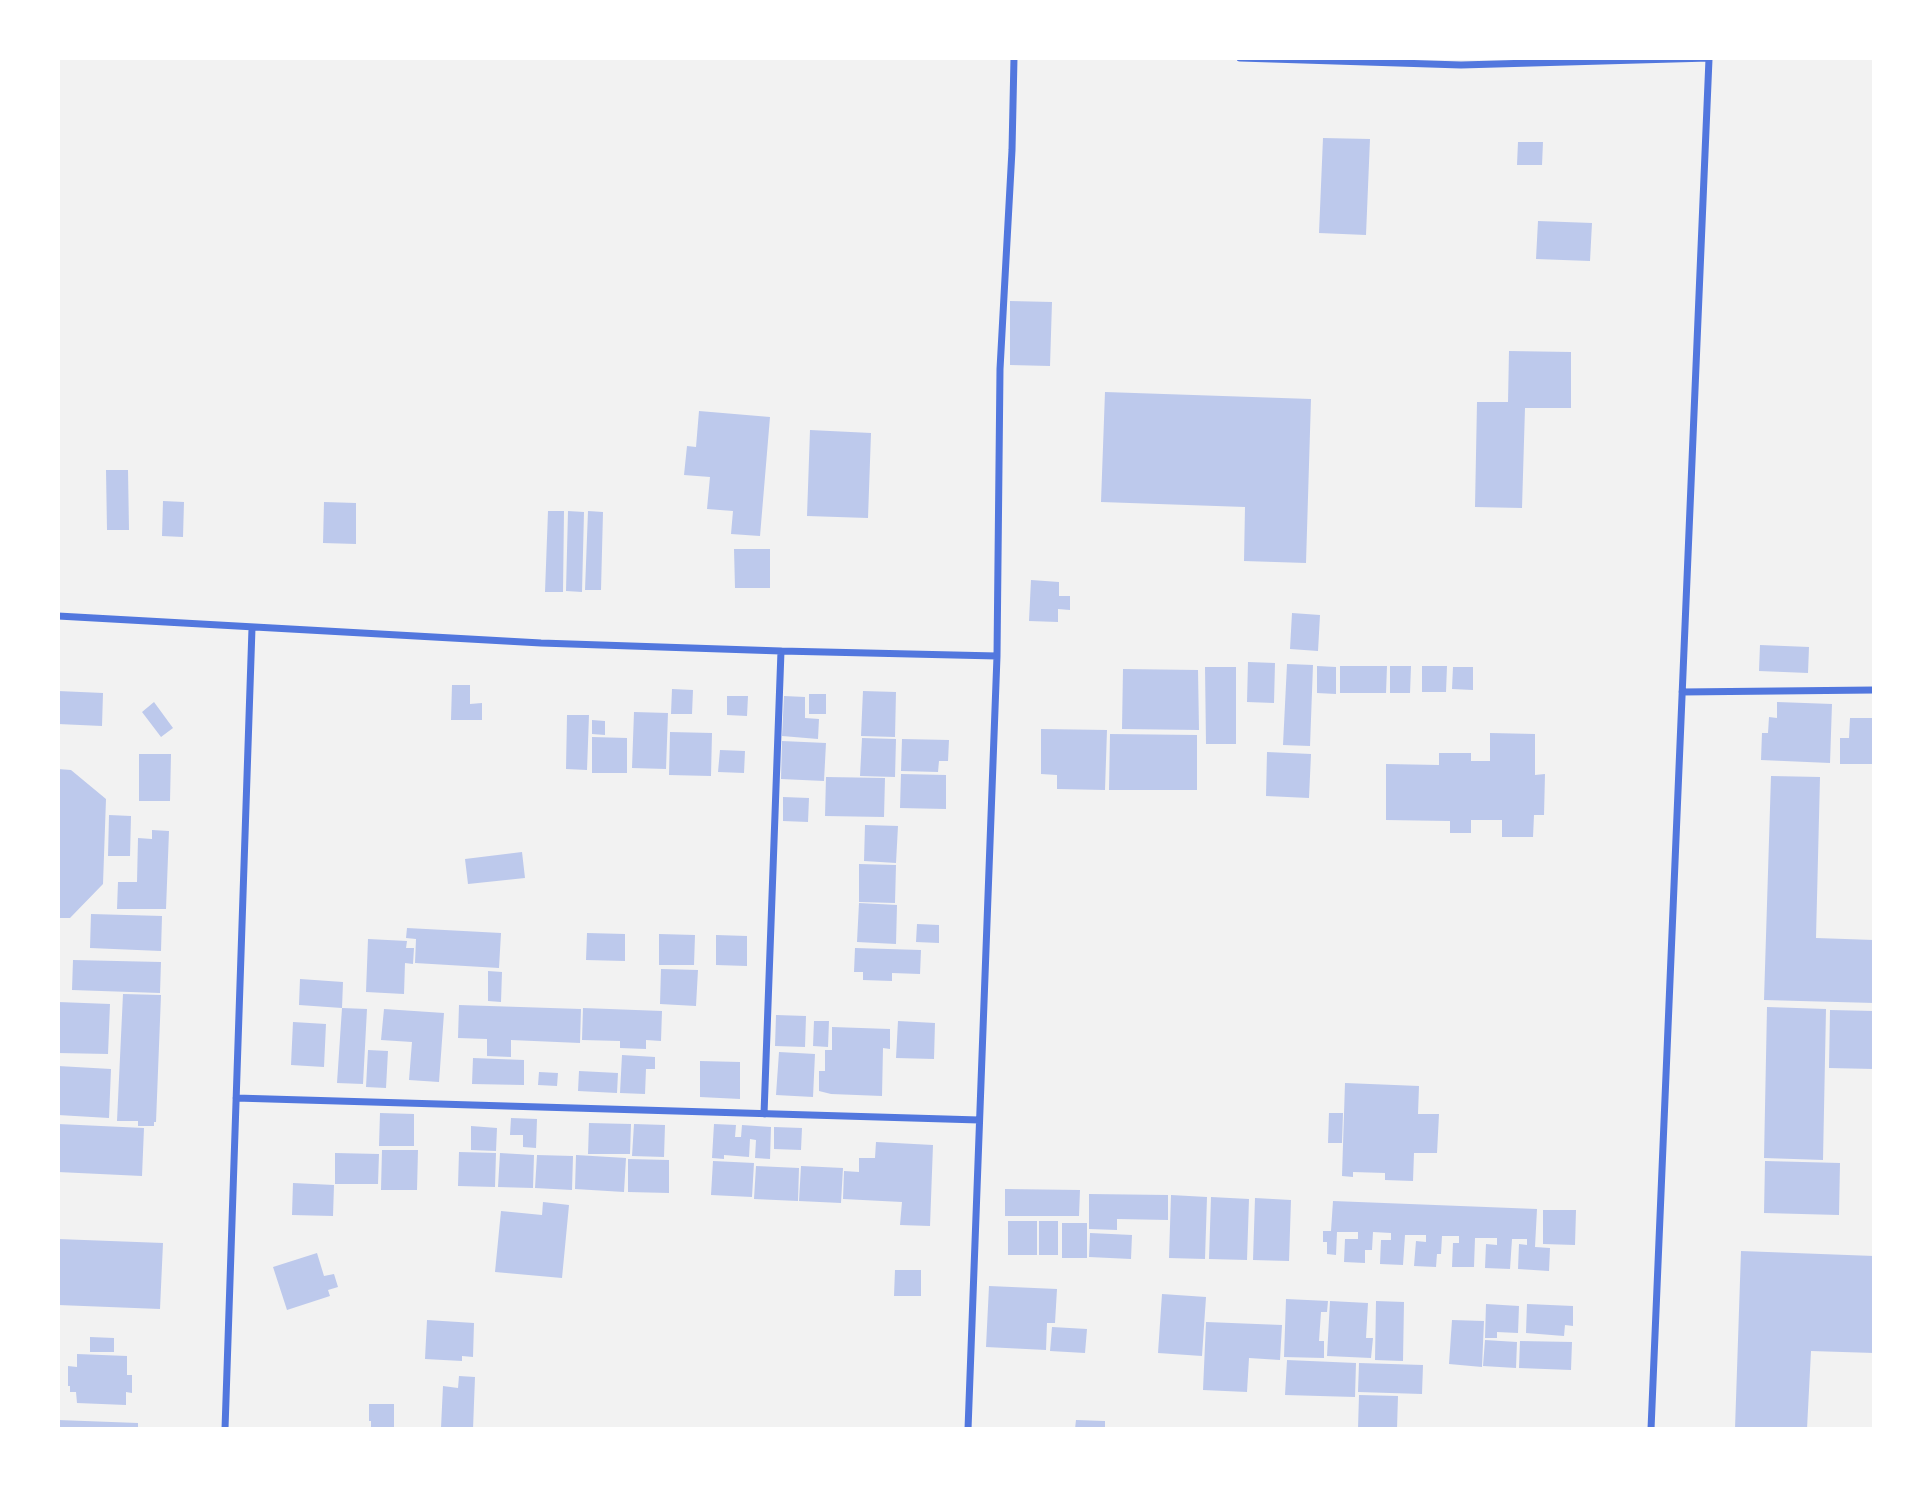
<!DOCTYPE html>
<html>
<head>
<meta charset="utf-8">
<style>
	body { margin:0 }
	#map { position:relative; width:1932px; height:1487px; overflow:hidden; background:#f2f2f2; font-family:"Varela Round",sans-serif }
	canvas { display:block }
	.frame { position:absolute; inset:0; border:60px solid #fff; pointer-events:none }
</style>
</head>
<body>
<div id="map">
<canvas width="1932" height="1487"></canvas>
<div class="frame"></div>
</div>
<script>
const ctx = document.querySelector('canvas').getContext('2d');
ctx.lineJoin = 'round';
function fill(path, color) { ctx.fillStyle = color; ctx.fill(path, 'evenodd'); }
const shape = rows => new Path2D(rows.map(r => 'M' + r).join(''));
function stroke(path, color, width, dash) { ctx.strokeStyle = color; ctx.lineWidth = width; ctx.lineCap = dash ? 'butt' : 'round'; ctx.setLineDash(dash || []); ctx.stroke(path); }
const building = shape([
	[1323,138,1370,139,1366,235,1319,233],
	[1518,142,1543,142,1542,165,1517,165],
	[1538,221,1592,223,1590,261,1536,259],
	[1010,301,1052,302,1050,366,1010,365],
	[1509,351,1571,352,1571,408,1525,408,1522,508,1475,507,1477,402,1508,402],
	[1105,392,1311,399,1306,563,1244,561,1245,507,1101,502],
	[699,411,770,417,760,536,731,534,733,511,707,509,710,477,684,475,687,446,696,447],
	[810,430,871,433,868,518,807,516],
	[106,470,128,470,129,530,107,530],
	[163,501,184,502,183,537,162,536],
	[324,502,356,503,356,544,323,543],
	[548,511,564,511,563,592,545,592],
	[568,511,584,512,582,592,566,591],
	[588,511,603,512,601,590,585,590],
	[734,549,770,549,770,588,735,588],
	[1031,580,1059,582,1059,596,1070,596,1070,610,1058,609,1058,622,1029,621],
	[1292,613,1320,615,1318,651,1290,649],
	[1760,645,1809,647,1808,673,1759,671],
	[1248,662,1275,663,1274,703,1247,702],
	[1287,664,1313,665,1310,746,1283,745],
	[1317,666,1336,667,1336,694,1317,693],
	[1340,666,1387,666,1386,693,1340,693],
	[1390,666,1411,666,1410,693,1390,693],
	[1422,666,1447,666,1446,692,1422,692],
	[1205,667,1236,667,1236,744,1206,744],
	[1453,667,1473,667,1473,690,1452,689],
	[1123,669,1198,670,1199,730,1122,729],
	[452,685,470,685,470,704,482,703,482,720,451,720],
	[672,689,693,690,692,714,671,714],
	[58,691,103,693,102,726,58,724],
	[863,691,896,692,895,737,861,736],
	[809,694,826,694,826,714,809,714],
	[727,696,748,696,747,716,727,715],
	[784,696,805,697,805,718,819,719,818,739,782,736],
	[154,702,173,728,161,737,142,712],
	[1777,702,1832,704,1830,763,1761,760,1762,733,1768,733,1769,717,1777,718],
	[634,712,668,713,666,769,632,768],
	[567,715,589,715,587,770,566,769],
	[1850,718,1874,718,1874,764,1840,764,1840,738,1849,738],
	[592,720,605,721,605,735,592,734],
	[1041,729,1107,730,1105,790,1057,789,1057,775,1041,774],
	[670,732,712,733,711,776,669,775],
	[1490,733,1535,734,1535,775,1545,774,1544,815,1534,815,1533,837,1502,837,1502,820,1471,820,1471,833,1450,833,1450,821,1386,820,1386,764,1439,765,1439,753,1471,753,1471,761,1490,761],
	[1110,734,1197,735,1197,790,1109,790],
	[592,737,627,738,627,773,592,773],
	[862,738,896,739,895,777,860,776],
	[902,739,949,740,948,761,939,761,938,772,901,771],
	[782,741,826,743,824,781,781,779],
	[720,750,745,751,744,773,718,772],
	[1267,752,1311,754,1309,798,1266,796],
	[139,754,171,754,170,801,139,801],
	[58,769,71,770,106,799,103,884,70,918,58,918],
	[901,774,946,775,946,809,900,808],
	[1771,776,1820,777,1816,938,1874,940,1874,1003,1764,1000],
	[826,777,885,778,884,817,825,816],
	[783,797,809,798,808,822,783,821],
	[109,815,131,816,130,856,108,856],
	[865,825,898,826,896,863,864,861],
	[152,830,169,831,166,909,117,909,118,882,137,882,138,838,152,839],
	[522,852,525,878,468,884,465,859],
	[859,864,896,865,895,903,859,902],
	[859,903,897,905,896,944,857,942],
	[91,914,162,916,161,951,90,948],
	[917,924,939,925,939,943,916,942],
	[407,928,501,933,499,968,415,963,416,939,406,938],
	[587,933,625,934,625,961,586,960],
	[659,934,695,935,694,965,659,965],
	[716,935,747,936,747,966,716,965],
	[368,939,407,941,406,948,414,948,413,964,405,963,404,994,366,992],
	[855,948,921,950,920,974,892,973,892,981,863,980,863,972,854,972],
	[73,960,161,962,160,993,72,990],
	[661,969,698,970,696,1006,660,1004],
	[488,971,502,972,501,1002,488,1001],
	[300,979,343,982,342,1008,299,1005],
	[123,994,161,995,156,1122,154,1122,154,1126,138,1126,138,1121,117,1121],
	[58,1002,110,1004,108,1054,58,1053],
	[459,1005,581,1009,580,1043,511,1040,511,1057,487,1056,487,1039,458,1038],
	[1767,1007,1826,1009,1823,1160,1764,1158],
	[342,1008,367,1009,363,1084,337,1083],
	[583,1008,662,1011,661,1041,646,1040,646,1049,620,1048,620,1041,582,1040],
	[384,1009,444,1013,439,1082,409,1080,412,1042,381,1040],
	[1830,1010,1874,1011,1874,1069,1829,1068],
	[776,1015,806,1016,805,1047,775,1046],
	[814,1021,829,1021,828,1047,813,1046],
	[898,1021,935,1023,934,1059,896,1058],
	[293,1022,326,1024,324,1067,291,1065],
	[832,1027,890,1029,890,1049,883,1048,882,1096,831,1094,819,1091,819,1071,825,1071,825,1050,832,1050],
	[368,1050,388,1051,386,1088,366,1087],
	[779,1052,815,1054,813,1097,776,1095],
	[622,1055,655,1057,655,1069,646,1069,645,1094,620,1093],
	[473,1058,524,1060,524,1085,472,1084],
	[700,1061,740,1062,740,1099,700,1097],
	[58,1066,111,1069,109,1118,58,1115],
	[579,1071,618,1073,617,1093,578,1091],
	[539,1072,558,1073,557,1086,538,1085],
	[1345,1083,1419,1086,1418,1114,1439,1114,1437,1153,1414,1153,1413,1181,1385,1180,1385,1173,1353,1172,1353,1177,1342,1176],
	[380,1113,414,1114,414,1146,379,1146],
	[1329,1113,1343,1113,1342,1143,1328,1143],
	[511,1118,537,1119,536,1148,523,1147,523,1135,510,1135],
	[589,1123,631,1124,630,1154,588,1154],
	[58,1124,144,1128,142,1176,58,1172],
	[634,1124,665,1125,664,1157,632,1156],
	[714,1124,736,1125,735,1137,741,1137,742,1125,771,1127,770,1159,755,1158,756,1140,750,1139,749,1157,724,1155,724,1159,712,1158],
	[471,1126,497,1128,496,1151,471,1150],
	[774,1127,802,1128,801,1150,774,1149],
	[876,1142,933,1145,930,1226,900,1225,902,1202,843,1199,844,1171,859,1172,859,1158,875,1158],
	[382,1150,418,1150,417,1190,381,1190],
	[459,1152,496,1153,495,1187,458,1186],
	[335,1153,379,1154,378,1184,335,1184],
	[500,1153,534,1155,533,1188,498,1187],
	[537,1155,573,1156,572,1190,535,1188],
	[576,1155,626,1158,624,1192,575,1189],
	[628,1159,669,1160,669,1193,628,1192],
	[713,1161,754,1163,752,1197,711,1195],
	[1765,1161,1840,1163,1839,1215,1764,1213],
	[756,1166,799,1168,798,1201,754,1199],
	[801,1166,843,1168,841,1203,799,1201],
	[293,1183,334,1185,333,1216,292,1215],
	[1005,1189,1080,1190,1079,1216,1005,1216],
	[1089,1194,1168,1195,1168,1220,1117,1219,1117,1230,1089,1229],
	[1171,1195,1207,1197,1205,1259,1169,1258],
	[1211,1197,1249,1199,1247,1260,1209,1259],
	[1255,1198,1291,1200,1289,1261,1253,1260],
	[1333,1201,1537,1209,1535,1247,1550,1248,1549,1271,1518,1269,1519,1244,1527,1245,1527,1239,1512,1239,1510,1269,1485,1268,1486,1244,1497,1245,1497,1238,1475,1238,1474,1267,1452,1267,1453,1243,1459,1243,1459,1236,1442,1236,1441,1254,1437,1254,1436,1267,1414,1266,1416,1241,1426,1242,1426,1235,1405,1235,1403,1265,1380,1264,1381,1240,1391,1240,1391,1233,1373,1232,1372,1250,1365,1250,1365,1263,1344,1262,1345,1239,1358,1239,1358,1232,1337,1232,1336,1255,1327,1254,1327,1242,1323,1242,1323,1231,1331,1231],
	[543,1202,569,1205,562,1278,495,1272,501,1211,542,1215],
	[1543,1210,1576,1210,1575,1245,1543,1244],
	[1008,1221,1037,1221,1037,1255,1008,1255],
	[1039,1221,1058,1221,1058,1255,1039,1255],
	[1062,1223,1087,1223,1087,1258,1062,1258],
	[1090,1233,1132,1235,1131,1259,1089,1257],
	[58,1239,163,1243,160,1309,58,1305],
	[1741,1251,1874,1256,1874,1353,1811,1351,1807,1429,1735,1429],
	[317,1253,324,1276,334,1274,338,1287,328,1290,330,1296,287,1310,273,1267],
	[895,1270,921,1270,921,1296,894,1296],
	[989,1286,1057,1289,1055,1323,1047,1323,1046,1350,986,1347],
	[1162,1294,1206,1297,1202,1356,1158,1353],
	[1286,1299,1328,1301,1327,1312,1321,1312,1319,1341,1324,1341,1324,1358,1284,1357],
	[1330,1301,1368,1303,1366,1338,1373,1338,1371,1358,1327,1356],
	[1376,1301,1404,1302,1403,1361,1375,1360],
	[1486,1304,1519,1306,1518,1333,1497,1332,1497,1338,1485,1338],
	[1527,1304,1573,1306,1573,1326,1565,1325,1564,1336,1526,1333],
	[427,1320,474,1323,473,1357,462,1356,462,1361,425,1359],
	[1452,1320,1484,1321,1482,1367,1449,1364],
	[1206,1322,1282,1325,1280,1360,1249,1358,1247,1392,1203,1390],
	[1052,1327,1087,1329,1085,1353,1050,1351],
	[90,1337,114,1338,114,1352,90,1352],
	[1485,1340,1517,1342,1516,1368,1483,1366],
	[1520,1341,1572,1342,1571,1370,1519,1368],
	[77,1354,127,1356,127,1375,132,1375,132,1393,126,1392,126,1405,77,1403,76,1392,70,1392,70,1386,68,1386,68,1366,77,1367],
	[1287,1360,1356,1363,1355,1397,1285,1395],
	[1359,1363,1423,1365,1422,1394,1358,1392],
	[459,1376,475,1377,473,1429,441,1428,443,1386,458,1388],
	[1359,1395,1398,1396,1397,1429,1358,1429],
	[369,1404,394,1404,394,1429,371,1429,371,1421,369,1421],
	[58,1420,138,1423,138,1429,58,1429],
	[1076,1420,1105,1421,1105,1429,1075,1429]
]);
const minor = shape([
	[1240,58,1461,65,1709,58],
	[58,616,541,643,781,651,997,656,1000,369,1012,150,1014,58],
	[1682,692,1874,690],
	[236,1098,979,1120],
	[764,1114,781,651],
	[225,1429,252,628],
	[968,1429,997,656],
	[1651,1429,1709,59]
]);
fill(building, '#bdc9ec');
stroke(minor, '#5277de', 7);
</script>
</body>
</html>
